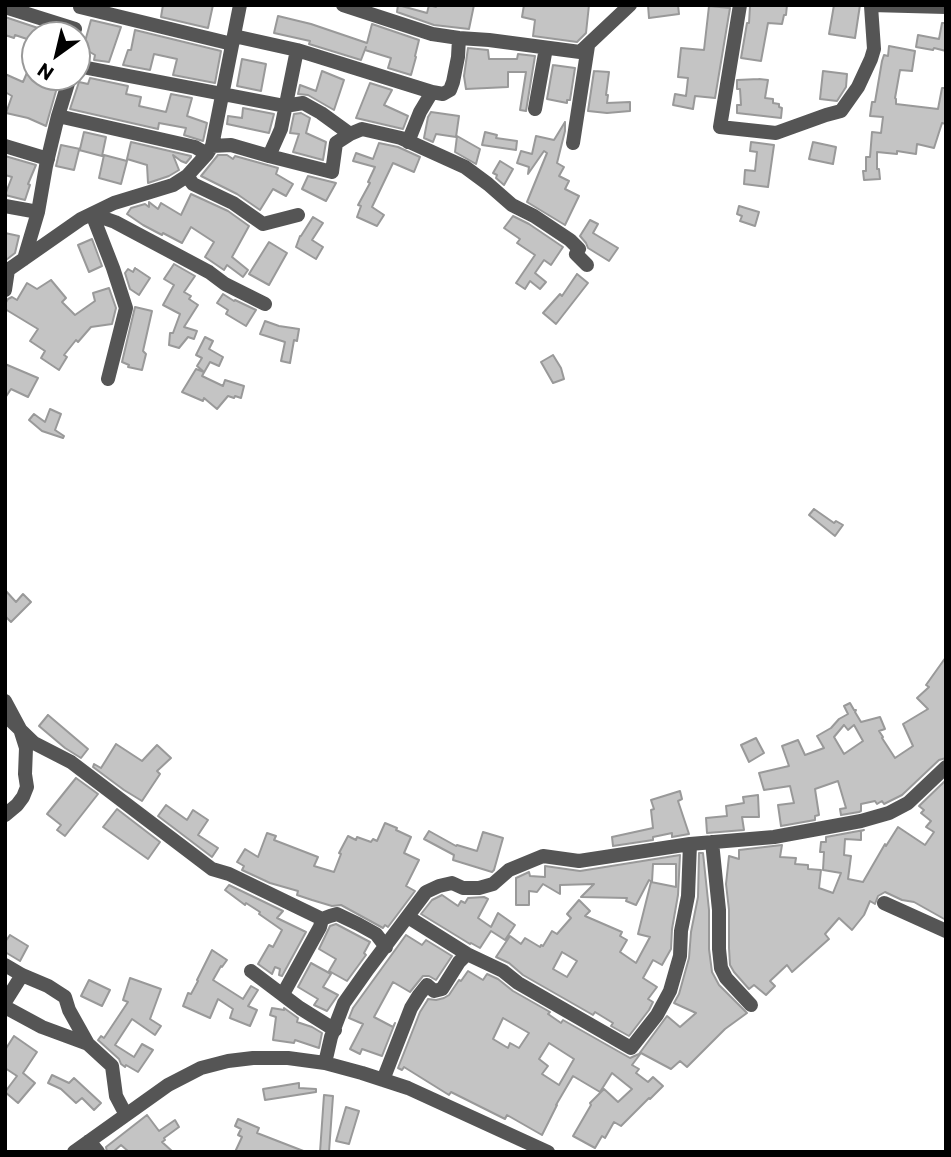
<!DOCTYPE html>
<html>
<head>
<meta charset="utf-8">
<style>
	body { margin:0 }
	#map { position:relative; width:951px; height:1157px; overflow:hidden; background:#fff; font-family:Commissioner,sans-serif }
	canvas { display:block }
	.frame { position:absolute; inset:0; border:7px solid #000; pointer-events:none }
	.north { position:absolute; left:21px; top:21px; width:70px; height:70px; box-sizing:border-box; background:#fff; border:2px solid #999; border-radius:50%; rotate:214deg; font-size:19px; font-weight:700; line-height:28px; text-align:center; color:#000 }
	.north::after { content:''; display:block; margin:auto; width:24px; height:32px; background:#000; clip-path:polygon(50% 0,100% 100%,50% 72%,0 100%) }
</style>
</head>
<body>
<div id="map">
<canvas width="951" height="1157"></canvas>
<div class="frame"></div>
<div class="north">N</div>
</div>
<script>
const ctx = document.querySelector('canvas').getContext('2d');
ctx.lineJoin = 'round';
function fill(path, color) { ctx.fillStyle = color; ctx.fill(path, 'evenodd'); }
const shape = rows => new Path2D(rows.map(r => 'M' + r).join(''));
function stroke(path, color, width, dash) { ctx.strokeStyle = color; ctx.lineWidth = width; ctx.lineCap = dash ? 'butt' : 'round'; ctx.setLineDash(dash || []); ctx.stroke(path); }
const building = shape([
	[163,5,213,5,208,28,161,17,163,5],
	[398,5,427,13,429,5,436,7,436,5,474,5,469,29,434,25,397,12,398,5],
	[524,5,589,5,586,33,577,42,533,36,535,20,522,17,524,5],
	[648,5,678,5,679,14,649,18,648,5],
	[787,5,786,15,784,15,782,24,768,23,761,61,741,58,747,23,749,23,750,6,787,5],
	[834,5,860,5,855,38,829,34,834,5],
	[709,6,730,8,715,98,695,96,693,109,673,105,675,94,686,96,688,78,678,77,681,48,704,50,709,6],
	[278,16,311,24,367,43,372,24,419,40,415,56,416,57,411,75,388,68,391,58,365,50,366,47,361,60,309,44,310,41,274,33,278,16],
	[5,17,38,28,33,41,15,35,14,38,5,35,5,17],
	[91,20,121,27,109,62,94,60,95,55,81,47,86,38,91,20],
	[942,23,946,23,946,51,934,48,933,50,916,47,918,35,939,39,942,23],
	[135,30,221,51,215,83,173,75,177,59,154,54,150,70,123,65,128,50,131,50,135,30],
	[889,46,915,51,912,71,900,70,895,98,896,99,896,104,938,109,942,88,946,88,946,124,942,123,934,148,917,144,916,154,897,151,897,154,877,152,877,169,879,169,880,179,864,180,863,171,866,171,866,157,870,157,872,132,881,133,883,117,870,116,872,102,875,102,882,61,884,55,888,56,889,46],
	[468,48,488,50,489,59,517,59,518,54,535,56,526,111,520,110,526,72,508,72,508,87,466,89,464,76,468,48],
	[242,59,266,64,261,91,237,86,242,59],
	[553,65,575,68,570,100,567,100,567,103,547,99,553,65],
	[29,68,35,69,35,77,60,77,46,126,28,118,6,113,12,96,5,92,5,74,23,82,29,68],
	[322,71,344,80,334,110,308,95,298,94,300,85,316,91,322,71],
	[594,71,609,72,606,95,608,95,607,103,630,102,630,111,607,113,588,111,594,71],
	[823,71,847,74,846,87,837,101,820,99,823,71],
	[90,78,128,86,126,94,141,97,139,106,166,112,171,94,192,98,187,116,207,123,203,141,184,135,186,128,159,123,158,129,70,109,79,82,88,84,90,78],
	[759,79,768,80,765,98,773,99,773,103,779,104,779,107,782,108,781,118,737,113,737,105,741,105,740,89,737,89,737,80,759,79],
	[370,83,392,90,384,105,408,116,403,129,356,118,370,83],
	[243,108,274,114,269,133,227,124,228,116,242,118,243,108],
	[431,112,459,116,456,137,436,134,433,142,424,138,428,117,431,112],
	[301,113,310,118,306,133,326,142,323,160,293,152,299,134,290,133,294,114,301,113],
	[565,122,565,131,557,163,564,167,559,176,569,181,565,189,579,196,565,225,527,202,547,153,544,151,528,174,529,167,517,163,521,151,532,154,536,136,554,140,565,122],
	[84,132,106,137,102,156,79,150,74,170,56,166,61,145,80,149,84,132],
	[485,132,497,135,496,138,517,141,516,150,482,145,485,132],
	[457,136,480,149,476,164,455,152,457,136],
	[131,142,191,156,191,157,186,163,181,161,173,155,179,170,169,176,148,183,147,165,127,159,131,142],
	[751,142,774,145,768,187,744,184,745,170,755,171,757,152,750,151,751,142],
	[813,142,836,147,833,164,809,159,813,142],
	[379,143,398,147,420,157,414,172,393,163,372,207,384,215,377,226,357,217,361,206,358,205,370,183,368,182,375,167,353,161,356,153,373,159,379,143],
	[104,155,127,161,121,184,99,178,104,155],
	[218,155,227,155,233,159,235,156,278,168,276,174,293,184,286,196,273,189,260,210,237,194,201,176,218,155],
	[5,156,36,165,28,184,30,185,25,200,5,195,12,177,5,175,5,156],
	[500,161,513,169,504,185,496,178,497,175,493,173,500,161],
	[308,176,336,183,326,201,302,189,308,176],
	[191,194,228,211,249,226,232,257,248,270,243,277,227,265,224,270,205,257,214,242,191,227,182,243,163,233,162,235,143,225,127,214,131,208,145,204,149,207,149,202,158,209,161,203,181,215,191,194],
	[739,206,759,212,755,226,740,221,742,216,737,214,739,206],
	[513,216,529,224,563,247,551,265,544,260,535,273,546,282,540,289,530,281,525,289,516,283,535,255,517,243,520,239,504,228,513,216],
	[313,217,323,223,312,240,323,247,316,259,296,247,300,236,301,236,313,217],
	[590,220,598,224,593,233,618,248,609,261,588,248,586,243,580,236,590,220],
	[5,233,19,236,15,253,6,260,5,233],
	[92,239,102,266,89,272,78,245,92,239],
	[269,242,287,253,269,285,249,274,269,242],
	[174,264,195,276,184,292,191,296,189,299,198,305,184,327,197,331,194,339,188,337,179,348,169,345,170,333,173,333,180,314,163,305,174,285,164,279,174,264],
	[135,268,150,278,139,295,130,289,125,273,128,269,133,272,135,268],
	[577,274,588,283,556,324,543,313,560,294,562,296,577,274],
	[51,280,66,298,62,302,75,315,95,301,93,293,109,288,116,308,112,324,91,327,78,342,76,340,64,355,67,357,59,370,41,358,45,351,30,341,38,329,5,309,5,304,8,299,12,297,17,300,27,283,37,289,51,280],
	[223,294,234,301,235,300,256,310,246,326,226,314,228,310,217,303,223,294],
	[135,307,152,311,143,351,146,354,142,370,128,367,129,365,122,362,135,307],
	[265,321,279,326,299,329,297,341,294,340,290,363,281,361,285,342,260,334,265,321],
	[205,337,213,341,209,349,223,357,219,366,210,362,202,376,223,386,225,380,244,386,241,398,235,396,234,398,228,396,217,409,204,398,203,401,182,392,196,369,204,372,197,366,202,358,196,355,205,337],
	[553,355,561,368,564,379,553,383,541,362,553,355],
	[5,364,38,378,28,397,11,389,5,398,5,364],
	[50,409,61,414,55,430,64,436,63,438,42,431,29,420,34,414,45,422,50,409],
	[814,509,834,523,836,521,843,525,835,536,809,515,814,509],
	[5,590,16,602,23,594,31,602,11,622,5,616,5,590],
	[946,657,946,758,939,760,902,795,884,804,882,801,877,804,875,801,861,804,861,811,859,812,841,815,840,809,846,808,838,781,815,789,819,815,815,816,815,820,781,826,778,805,794,803,790,786,764,790,759,773,789,766,782,746,798,740,805,755,824,748,817,736,831,728,839,719,848,714,844,706,850,703,854,710,856,710,855,712,861,722,880,717,885,729,879,731,883,737,882,738,895,758,913,746,903,724,928,709,917,698,929,687,926,685,946,657],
	[844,725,848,730,854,725,863,741,844,754,834,737,844,725],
	[48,715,88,749,81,758,65,748,39,726,48,715],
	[756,738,764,753,749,762,741,745,756,738],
	[116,744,142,761,157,745,171,758,157,771,160,774,142,801,124,790,93,767,94,764,101,768,116,744],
	[76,778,98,794,65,836,57,830,61,825,47,814,76,778],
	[946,780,946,920,914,902,902,900,885,892,878,896,875,904,870,901,864,915,852,930,839,918,825,934,829,939,792,972,787,965,770,981,775,986,766,995,754,985,749,989,734,972,730,965,729,948,729,910,726,884,729,856,739,859,739,850,782,845,780,857,796,858,795,864,808,865,808,869,821,870,819,888,833,893,841,873,823,870,824,852,820,852,821,842,826,842,826,837,864,830,861,831,861,840,845,839,844,855,851,856,848,879,863,882,885,844,886,846,898,827,925,845,934,832,926,827,931,821,921,813,924,810,919,806,946,780],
	[680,791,682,799,678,801,689,834,672,837,672,833,653,837,653,840,613,846,612,837,653,828,651,810,654,809,651,800,680,791],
	[758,795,759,817,742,817,744,830,707,833,706,818,727,816,726,806,744,803,743,797,758,795],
	[166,805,187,820,193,810,208,820,198,835,218,848,212,857,158,816,166,805],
	[117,809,160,842,148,859,103,827,117,809],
	[385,823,397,828,396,830,411,837,404,853,419,860,406,886,415,891,388,927,385,925,383,928,341,905,332,906,312,900,297,895,298,891,270,883,242,870,244,866,237,862,245,849,258,857,267,833,276,836,274,840,318,857,314,866,334,872,341,854,339,853,348,836,356,840,357,837,371,842,373,839,377,841,385,823],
	[429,831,456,846,457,845,477,851,483,832,503,838,494,870,492,872,453,860,454,855,424,839,429,831],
	[699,853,703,853,709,910,709,949,712,972,719,985,747,1013,725,1029,687,1067,680,1061,671,1069,641,1053,632,1065,639,1069,636,1073,648,1082,653,1077,663,1086,650,1099,649,1098,621,1126,614,1122,605,1138,602,1136,595,1148,573,1136,591,1105,590,1103,604,1089,618,1102,632,1089,612,1073,600,1092,573,1076,556,1105,557,1105,542,1135,507,1115,505,1119,451,1092,449,1095,404,1067,402,1070,398,1068,420,1012,427,1001,428,999,436,1000,444,998,449,995,459,980,461,981,468,971,483,980,487,974,498,979,513,991,550,1012,548,1014,561,1023,563,1020,630,1058,639,1054,667,1016,680,1027,696,1013,674,1003,679,994,689,958,691,932,698,897,699,853],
	[503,1018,529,1033,519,1048,510,1043,508,1048,493,1039,503,1018],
	[549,1043,574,1059,559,1085,542,1074,548,1066,539,1059,549,1043],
	[680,855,678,895,672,929,671,949,662,965,653,960,643,978,657,987,648,999,653,1002,649,1010,629,1036,611,1026,613,1023,595,1012,593,1015,523,975,509,963,496,957,510,936,521,944,525,938,540,947,541,945,543,946,552,931,557,934,571,918,567,914,579,900,590,911,585,916,622,932,620,936,627,940,620,952,636,963,650,937,638,934,651,882,676,887,676,864,653,864,652,882,649,880,636,905,626,901,627,898,581,897,594,884,560,885,560,894,543,884,537,892,529,891,529,905,516,905,516,878,529,872,530,876,545,877,545,866,580,871,680,855],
	[562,952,577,961,567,977,553,969,562,952],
	[229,885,283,911,277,918,306,932,282,976,279,975,280,969,275,967,272,974,258,964,269,945,273,947,282,930,259,914,260,912,246,903,245,905,225,890,229,885],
	[442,895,458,906,461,901,465,903,468,898,484,897,488,899,478,918,491,927,498,913,515,925,505,940,491,931,480,948,471,943,470,944,421,914,432,900,442,895],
	[336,924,370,942,364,953,366,955,347,981,329,971,336,959,319,949,330,926,336,924],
	[10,935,28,946,20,961,5,952,5,942,10,935],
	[406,935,422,945,426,940,452,956,436,980,429,976,423,976,410,992,393,982,374,1017,393,1027,395,1023,382,1056,362,1049,360,1054,350,1049,363,1024,349,1018,353,1008,406,935],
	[212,950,227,960,222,967,221,966,213,980,243,999,251,986,258,990,248,1006,257,1010,250,1026,230,1018,233,1009,218,999,210,1018,183,1006,188,993,191,994,198,981,197,980,212,950],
	[311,963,331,974,323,987,338,995,327,1011,314,1005,318,999,298,987,311,963],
	[130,978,161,989,150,1019,161,1026,155,1035,132,1019,115,1045,134,1057,142,1044,153,1050,138,1072,126,1065,125,1067,121,1064,119,1059,98,1040,101,1036,104,1038,128,1002,123,1000,130,978],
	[89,980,110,990,102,1006,81,996,89,980],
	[272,1008,284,1010,284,1008,298,1018,297,1022,312,1027,322,1033,319,1048,295,1040,294,1043,273,1040,276,1017,270,1015,272,1008],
	[14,1036,37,1052,23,1073,35,1083,18,1103,5,1092,17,1076,5,1068,5,1050,14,1036],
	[52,1075,69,1083,74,1078,101,1103,94,1110,82,1098,76,1103,61,1089,48,1083,52,1075],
	[299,1083,299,1088,316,1089,316,1092,265,1100,263,1089,299,1083],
	[324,1095,333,1096,329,1152,320,1152,324,1095],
	[346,1107,359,1111,349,1144,336,1141,346,1107],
	[147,1115,159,1131,175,1120,179,1127,164,1138,165,1140,162,1142,173,1152,129,1152,121,1145,113,1152,107,1152,106,1147,147,1115],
	[238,1119,259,1128,257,1133,306,1152,235,1152,242,1137,238,1135,241,1129,235,1126,238,1119]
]);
const minor = shape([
	[343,5,432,34,459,38,489,40,580,52,630,5],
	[740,5,720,127,776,133,826,115,841,111,858,87,871,59,874,49,871,6],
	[871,5,946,7],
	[5,7,75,29],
	[80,7,232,44],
	[234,36,297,50,432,92],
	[33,59,35,59],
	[77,66,285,106,303,103,321,113,350,134],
	[535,109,546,48],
	[58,116,195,147,207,154],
	[408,142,420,112,432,92,443,94,450,90,453,82,458,57,459,38],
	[573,143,588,46],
	[5,146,48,159],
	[212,146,231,145,269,156,332,172,336,143,350,134,362,129,401,138,465,167,488,184,512,205,534,216,570,240,579,249,576,254,587,265],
	[269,156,281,129,297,50],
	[187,176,193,184,233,203,263,224,298,215],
	[5,206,38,212],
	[24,259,38,212,46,166,58,116,70,77],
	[5,290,8,270,81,219,114,203,173,185,187,176,207,154,212,146,240,5],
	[108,379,126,308,113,268,92,214,115,222,209,272,225,284,265,304],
	[5,701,20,729,26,748,25,774,27,787,23,797,17,805,5,815],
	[5,715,34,743,71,762,212,869,229,874,322,919],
	[712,842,719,910,719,949,721,968,726,978,751,1005],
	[884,903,946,931],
	[408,917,467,954,503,971,518,983,631,1048,657,1015,670,991,680,956,681,931,688,896,690,844],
	[5,965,22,975,48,986,65,997,69,1010,88,1044,112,1066,116,1096,126,1115],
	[251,971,300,1008,335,1030],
	[283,994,320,927,322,919,330,916,337,914,358,924,376,934,386,947],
	[5,1002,22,975],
	[5,1007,42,1027,88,1044],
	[325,1063,331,1037,344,1003,368,969,426,892,439,886,452,883,463,888,479,888,493,884,509,870,543,856,579,861,690,844,774,837,861,821,889,813,908,803,946,767],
	[383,1080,411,1008,419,995,427,985,434,991,442,989,459,962,467,954],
	[89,1141,98,1152],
	[74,1152,168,1085,201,1068,228,1061,253,1058,288,1058,325,1063,362,1073,408,1088,548,1152]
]);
fill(building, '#c4c4c4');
stroke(building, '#999', 2);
stroke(minor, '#555', 14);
</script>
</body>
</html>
